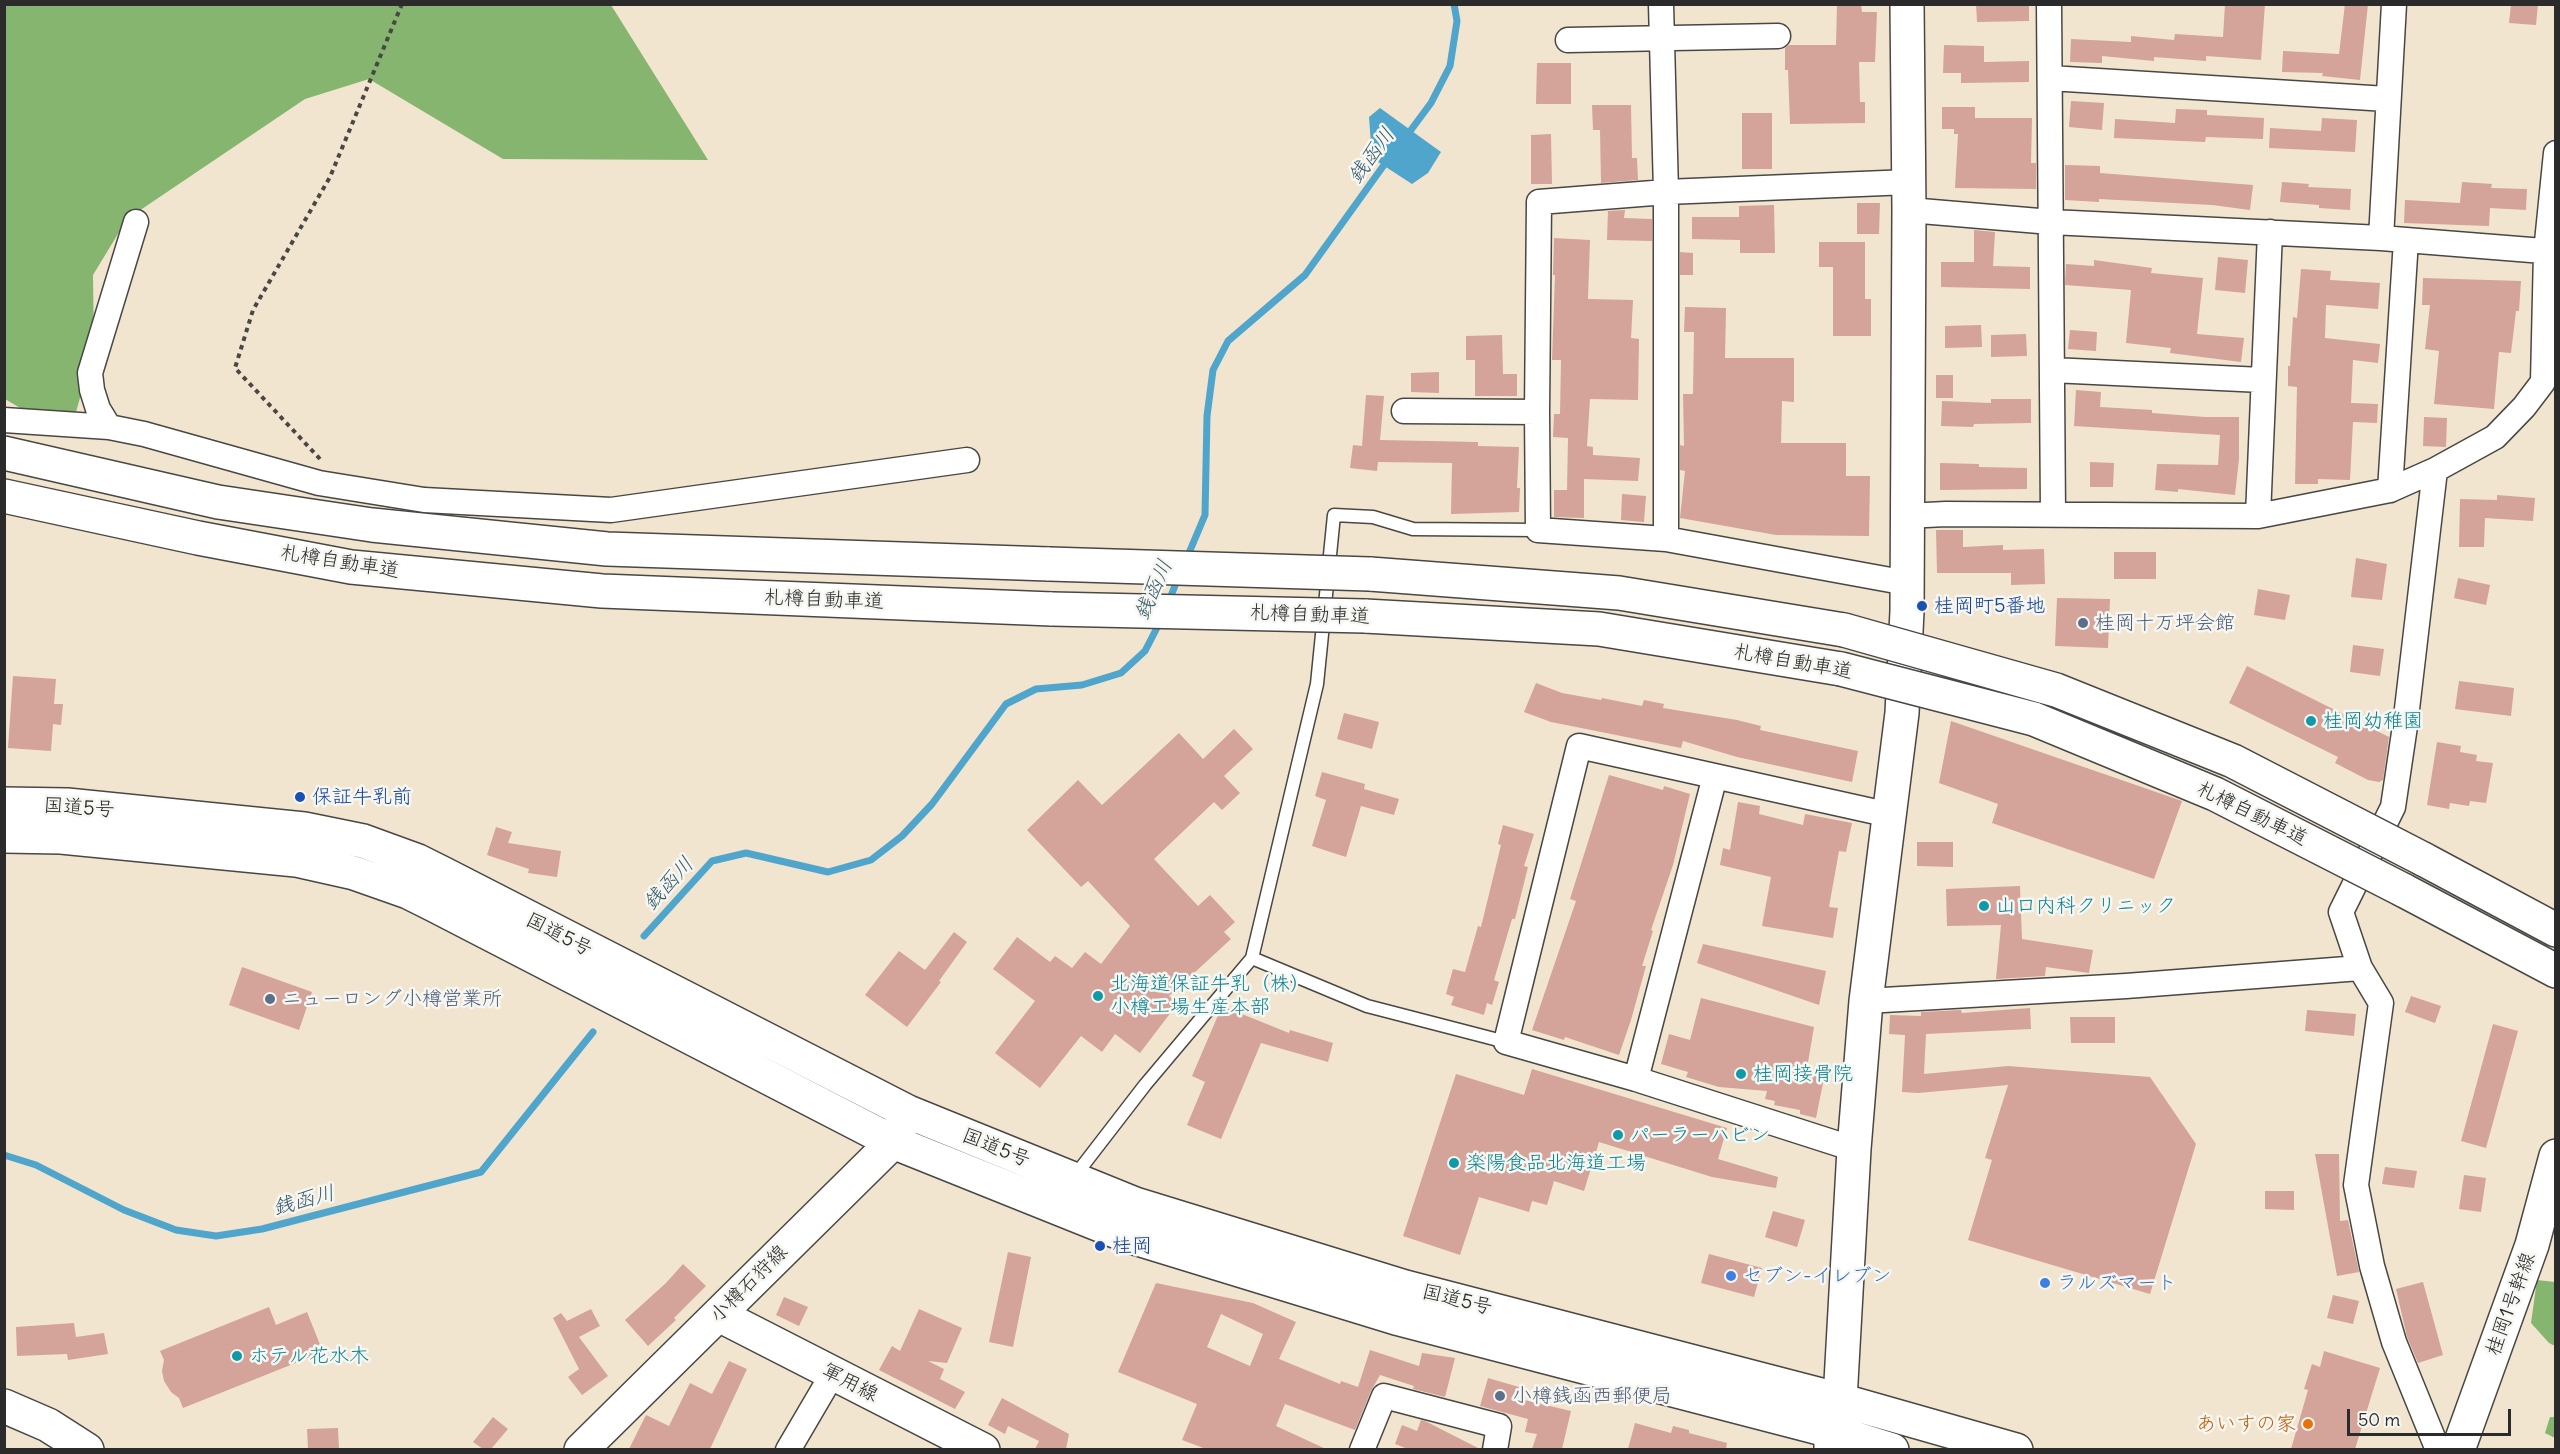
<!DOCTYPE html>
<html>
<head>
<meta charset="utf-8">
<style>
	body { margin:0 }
	#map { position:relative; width:2560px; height:1454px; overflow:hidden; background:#f2e5cf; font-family:Delius,sans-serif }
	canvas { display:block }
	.frame { position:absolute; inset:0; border:6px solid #2b2b2b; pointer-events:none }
	.scale { position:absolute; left:2347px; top:1409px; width:164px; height:27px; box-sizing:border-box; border:3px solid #2b2b2b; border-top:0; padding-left:8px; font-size:18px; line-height:21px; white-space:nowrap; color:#2b2b2b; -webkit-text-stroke:4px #f6f6f2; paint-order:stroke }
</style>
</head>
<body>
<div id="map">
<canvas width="2560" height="1454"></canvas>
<div class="frame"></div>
<div class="scale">50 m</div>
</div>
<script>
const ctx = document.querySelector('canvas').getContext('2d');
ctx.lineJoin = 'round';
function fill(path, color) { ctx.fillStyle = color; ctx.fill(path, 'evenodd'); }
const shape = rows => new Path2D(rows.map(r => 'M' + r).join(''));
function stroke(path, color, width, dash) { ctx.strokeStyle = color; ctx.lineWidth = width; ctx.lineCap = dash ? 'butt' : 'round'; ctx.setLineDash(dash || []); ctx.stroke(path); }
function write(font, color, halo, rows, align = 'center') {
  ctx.font = font + ' Delius,"Klee One",sans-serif'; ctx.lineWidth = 5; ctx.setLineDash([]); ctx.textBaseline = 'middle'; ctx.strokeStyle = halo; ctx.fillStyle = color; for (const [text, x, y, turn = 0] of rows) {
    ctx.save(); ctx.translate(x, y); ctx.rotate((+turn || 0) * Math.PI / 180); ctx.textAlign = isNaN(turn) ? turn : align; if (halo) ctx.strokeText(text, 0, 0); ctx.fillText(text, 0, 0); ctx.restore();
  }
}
const forest = shape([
	[5,5,611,5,708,160,503,159,369,79,305,99,127,219,93,275,94,348,69,437,5,399],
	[2537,1280,2555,1282,2555,1346,2549,1343,2531,1323],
	[2550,1417,2555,1417,2555,1438,2545,1433]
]);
const water = shape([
	[1380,108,1441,152,1428,173,1412,184,1372,158,1369,117]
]);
const stream = shape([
	[1405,138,1431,103,1450,66,1457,21,1454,4],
	[1186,560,1205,515,1207,416,1213,370,1228,341,1305,275,1389,158],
	[1169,601,1178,578],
	[644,936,712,861,746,853,828,872,871,860,902,836,932,804,1006,704,1036,689,1082,685,1121,673,1145,651,1161,620],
	[4,1155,36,1165,124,1210,176,1230,216,1236,262,1229,481,1172,593,1032]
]);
const building = shape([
	[1837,4,1861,4,1862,12,1877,12,1875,62,1859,62,1860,102,1865,102,1865,123,1790,124,1788,70,1785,70,1785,48,1789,45,1836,45],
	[1976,4,2029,4,2029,21,1977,22],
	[2225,4,2265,4,2261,60,2206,56,2206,61,2154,57,2154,61,2102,56,2102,63,2070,62,2071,39,2131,42,2131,36,2174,40,2175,34,2223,37],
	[2345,4,2368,4,2360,80,2322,76,2323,73,2282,72,2283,51,2339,54],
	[2511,4,2538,4,2536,25,2509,23],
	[1944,45,1984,46,1984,62,2029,61,2029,82,1961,83,1961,73,1943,73],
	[1537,63,1571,63,1571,104,1536,104],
	[2071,101,2104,103,2102,130,2069,127],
	[1592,105,1631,105,1632,158,1637,158,1638,180,1601,183,1600,130,1593,130],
	[1942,107,1975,107,1975,118,2032,118,2031,163,2036,163,2036,189,1955,188,1958,134,1954,134,1954,129,1942,129],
	[2176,109,2207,110,2207,115,2264,118,2263,139,2206,137,2205,142,2114,138,2115,119,2175,123],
	[1742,113,1772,113,1772,169,1742,169],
	[2322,118,2357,120,2355,152,2269,148,2270,128,2321,131],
	[1551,134,1552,184,1531,184,1531,135],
	[2065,165,2100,166,2100,173,2253,185,2250,210,2212,205,2099,199,2099,202,2065,200],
	[2282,182,2309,184,2308,187,2351,189,2350,210,2319,208,2319,205,2280,202],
	[2462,182,2492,184,2491,188,2527,189,2526,210,2490,208,2489,226,2404,223,2405,200,2460,203],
	[1857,203,1880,203,1879,234,1857,234],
	[1774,205,1775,253,1740,253,1740,240,1692,239,1692,217,1739,217,1739,206],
	[1625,210,1624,218,1652,219,1652,241,1607,240,1608,211],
	[1974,230,1995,232,1993,266,2030,267,2030,289,1941,287,1941,262,1974,262],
	[1554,238,1590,240,1588,299,1633,300,1631,338,1639,339,1638,400,1590,399,1587,446,1593,447,1593,455,1640,458,1638,481,1584,479,1584,518,1554,517,1554,490,1567,490,1568,438,1553,437,1554,414,1560,414,1561,360,1552,360,1555,275,1553,275],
	[1819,242,1865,242,1865,299,1871,299,1871,336,1833,336,1833,267,1819,267],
	[1680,252,1693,253,1693,275,1680,275],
	[2218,257,2248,260,2245,293,2215,290],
	[2094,260,2152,268,2151,273,2203,278,2197,334,2244,338,2241,362,2170,353,2171,348,2126,343,2131,290,2065,285,2066,264,2094,266],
	[2301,269,2331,271,2330,280,2380,283,2378,309,2326,305,2325,338,2380,344,2378,363,2353,360,2351,403,2378,404,2377,423,2353,422,2350,480,2318,479,2318,484,2295,484,2297,387,2288,386,2288,366,2290,366,2293,317,2297,318],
	[2423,278,2521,281,2519,311,2516,311,2511,353,2499,352,2494,409,2434,404,2439,351,2425,349,2430,305,2422,305],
	[1685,307,1726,308,1725,358,1794,358,1794,402,1782,401,1781,443,1846,443,1846,476,1870,476,1869,536,1776,535,1680,518,1685,471,1680,470,1680,445,1684,446,1683,394,1693,394,1694,332,1684,332],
	[1981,325,1982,347,1945,348,1945,326],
	[2070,330,2097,332,2096,351,2068,349],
	[2026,334,2027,356,1991,357,1991,335],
	[1502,335,1503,374,1517,374,1517,396,1475,396,1475,360,1466,360,1466,336],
	[1439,372,1439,393,1411,392,1411,373],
	[1936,375,1953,375,1953,398,1936,398],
	[2076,390,2101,392,2100,407,2152,410,2152,413,2205,417,2239,417,2239,459,2235,495,2178,489,2178,492,2155,490,2157,464,2218,465,2220,435,2074,426],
	[1366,395,1384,396,1380,440,1478,442,1478,446,1519,447,1517,488,1520,488,1519,512,1451,514,1452,463,1378,462,1377,471,1350,468,1353,445,1362,446],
	[1991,399,2031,399,2031,423,1974,424,1973,427,1941,426,1942,401,1991,403],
	[2424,417,2447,418,2446,447,2423,446],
	[2090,462,2114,463,2113,487,2090,487],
	[1940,463,1979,464,1979,467,2027,468,2027,489,1940,490],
	[1622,494,1646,496,1644,522,1621,520],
	[2497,495,2535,498,2533,521,2485,518,2484,547,2459,547,2460,499,2497,500],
	[1936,530,1963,530,1963,547,2003,545,2003,550,2044,549,2045,584,2011,585,2011,573,1937,573],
	[2114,552,2156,552,2156,579,2114,579],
	[2356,558,2387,564,2382,600,2351,597],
	[2458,578,2490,585,2486,605,2454,598],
	[2258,589,2290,595,2285,620,2254,615],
	[2057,598,2110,599,2108,648,2055,646],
	[2353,645,2384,649,2380,676,2350,672],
	[2247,666,2389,737,2383,780,2379,782,2368,780,2335,763,2338,757,2229,703],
	[13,676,56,679,54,704,63,704,61,725,53,724,51,751,8,748],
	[2459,681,2514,688,2511,716,2455,709],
	[1536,683,1562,693,1601,700,1602,698,1642,706,1644,700,1664,704,1663,708,1737,720,1761,726,1760,730,1858,751,1852,782,1737,757,1683,741,1681,748,1551,722,1524,712],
	[1344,713,1379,722,1372,749,1337,739],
	[1951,721,2182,801,2154,879,1992,823,1998,804,1939,783],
	[1234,729,1253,749,1224,776,1240,793,1222,810,1214,802,1154,859,1198,906,1210,895,1235,922,1224,932,1231,939,1169,996,1178,1003,1140,1053,1115,1034,1102,1052,1081,1036,1040,1088,995,1053,1035,1001,993,969,1017,937,1050,962,1055,956,1072,968,1085,952,1101,964,1130,926,1088,881,1081,887,1027,830,1078,780,1102,805,1179,733,1203,759],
	[2437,742,2461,746,2460,752,2477,755,2476,761,2493,763,2486,803,2470,801,2469,806,2450,803,2449,809,2427,805],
	[1322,772,1365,784,1364,789,1399,799,1394,815,1361,806,1346,857,1312,846,1326,800,1315,796],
	[1609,775,1663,790,1664,786,1690,794,1673,865,1651,930,1653,931,1642,966,1646,966,1631,1020,1619,1055,1565,1037,1564,1040,1532,1030,1576,901,1570,899],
	[1738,802,1760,806,1759,814,1803,825,1805,814,1852,823,1846,852,1839,851,1829,907,1838,908,1833,938,1762,926,1771,877,1720,865,1723,848,1730,850],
	[1503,825,1534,834,1524,866,1528,867,1515,919,1512,919,1494,980,1499,982,1492,1005,1487,1003,1484,1015,1451,1005,1454,997,1446,994,1453,969,1465,972,1478,926,1481,927,1501,845,1498,844],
	[496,827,512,832,508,843,561,851,557,877,528,873,529,869,487,855],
	[1917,842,1953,842,1953,867,1917,866],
	[2020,886,2022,939,2093,950,2089,973,2046,967,2045,976,1996,979,2001,925,1947,926,1946,889],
	[954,932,967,942,939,981,941,982,907,1027,865,995,899,951,925,970],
	[1703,944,1826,971,1819,1005,1697,963],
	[242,967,312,992,299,1030,229,1005],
	[2411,996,2441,1006,2435,1023,2405,1012],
	[1701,998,1814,1027,1806,1074,1824,1078,1816,1118,1800,1114,1800,1110,1774,1105,1775,1101,1765,1099,1767,1091,1719,1087,1686,1077,1688,1072,1661,1064,1669,1034,1690,1040],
	[1222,1006,1289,1033,1290,1030,1333,1043,1328,1062,1261,1043,1221,1139,1187,1125,1205,1082,1192,1076],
	[2030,1008,2031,1029,1926,1034,1924,1074,2008,1066,2150,1077,2196,1144,2150,1294,1968,1240,1992,1160,1985,1158,2008,1085,1918,1093,1902,1092,1905,1035,1889,1034,1890,1015,1921,1016,1921,1012,1961,1010,1962,1013],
	[2307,1010,2356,1014,2354,1036,2305,1031],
	[2070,1017,2115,1017,2115,1043,2071,1043],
	[2493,1024,2518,1031,2486,1148,2461,1141],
	[1532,1069,1727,1128,1718,1159,1778,1177,1776,1188,1712,1177,1599,1142,1584,1191,1554,1181,1547,1205,1532,1201,1529,1212,1479,1197,1460,1255,1403,1236,1456,1074,1524,1095],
	[2315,1154,2339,1154,2340,1221,2348,1220,2359,1272,2337,1276],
	[2385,1167,2417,1171,2414,1188,2382,1184],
	[2464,1175,2486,1178,2481,1212,2459,1209],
	[2265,1191,2294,1191,2294,1210,2265,1209],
	[1773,1211,1805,1220,1797,1247,1765,1237],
	[1008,1252,1031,1257,1013,1347,989,1342],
	[1709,1254,1762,1268,1754,1297,1701,1283],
	[683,1264,706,1286,674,1318,676,1320,648,1346,625,1320,666,1283],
	[2423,1282,2443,1355,2418,1363,2407,1337,2396,1289],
	[1156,1283,1253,1303,1296,1322,1279,1359,1340,1384,1341,1381,1358,1387,1370,1350,1419,1366,1422,1353,1455,1358,1445,1397,1413,1389,1414,1386,1380,1375,1371,1391,1355,1430,1285,1404,1276,1426,1326,1449,1206,1449,1182,1440,1197,1404,1118,1372],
	[1221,1314,1263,1334,1250,1366,1207,1347],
	[2333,1295,2359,1301,2353,1324,2327,1318],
	[784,1297,808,1307,799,1326,776,1315],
	[269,1307,276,1325,307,1312,323,1352,183,1408,179,1398,171,1392,164,1381,162,1371,164,1360,160,1351],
	[591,1309,600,1326,579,1337,608,1376,582,1395,568,1377,579,1369,553,1318,561,1313,567,1321],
	[919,1309,962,1328,947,1363,928,1361,944,1369,940,1379,965,1392,955,1409,879,1370,892,1346,900,1351],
	[74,1323,76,1337,104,1333,108,1354,68,1360,67,1354,17,1356,16,1327],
	[2324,1351,2380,1368,2355,1449,2291,1449,2308,1390,2304,1389,2312,1364,2320,1367],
	[729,1361,747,1369,710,1449,629,1449,646,1415,669,1426,690,1383,712,1394],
	[1488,1378,1519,1387,1516,1398,1571,1411,1562,1449,1532,1449,1537,1434,1525,1432,1528,1419,1480,1406],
	[1002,1398,1069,1434,1066,1449,1035,1449,1039,1441,1008,1426,1005,1434,988,1425],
	[493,1417,508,1429,491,1449,483,1449,473,1442],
	[1421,1420,1425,1421,1480,1449,1408,1449,1395,1444,1402,1425,1417,1431],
	[1635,1423,1671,1433,1673,1426,1689,1430,1689,1433,1727,1443,1726,1449,1628,1449],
	[338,1428,339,1449,308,1449,307,1429]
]);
const path = shape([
	[320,459,235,368,253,310,330,177,402,4]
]);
const lane = shape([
	[1252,958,1317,684,1334,515,1373,517,1413,529,1538,530],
	[1074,1177,1145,1085,1252,958,1367,1006,1506,1042]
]);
const street = shape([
	[1661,4,1666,192,1666,539],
	[2049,4,2053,514],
	[1568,40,1778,36],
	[2050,78,2387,99],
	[1909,210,2051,222,2381,238,2556,252],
	[2381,238,2394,4],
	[2052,370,2262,380],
	[1404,411,1537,412],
	[4,420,109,427,144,434,319,483,424,500,611,510,967,460],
	[109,427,98,409,92,390,90,373,136,222],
	[2435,470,2405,726,2393,807,2341,912,2360,968,2381,1003,2356,1185,2372,1266,2394,1342,2438,1450],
	[2390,490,2406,240],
	[1906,516,1946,514,2258,516,2390,490,2435,470,2495,437,2524,407,2543,382,2546,252,2556,153],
	[2258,516,2270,232],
	[1907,583,1666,539,1538,530,1537,412,1539,202,1666,192,1909,182],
	[1866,1001,2126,986,2360,968],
	[1636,1079,1715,776],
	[1854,1149,1636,1079,1506,1042,1579,746,1890,815],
	[788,1450,832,1375],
	[1362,1450,1384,1396,1499,1426,1495,1450]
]);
const secondary = shape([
	[719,1315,983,1450],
	[4,1406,48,1425,87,1450],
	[581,1450,893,1142,905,1117],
	[1831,1450,1831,1431,1840,1400,1854,1149,1866,1001,1902,713,1907,611,1909,210,1907,4],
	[2458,1450,2532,1245,2556,1156]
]);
const highway = shape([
	[4,453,218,502,372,525,607,549,1049,564],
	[4,496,198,538,351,567,602,591,1052,609],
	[1370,574,1619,593,1844,630],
	[1365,616,1599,629,1841,669],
	[4,804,67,805,304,829,363,841,418,861,444,874,908,1112,1135,1204,1405,1287,1840,1400,2016,1450],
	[4,836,61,837,296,860,354,873,408,892,434,905,893,1142,1125,1235,1396,1318,1831,1431,1892,1450],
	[2423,859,2556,930],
	[2403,890,2556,971]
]);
const highwayBridge = shape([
	[1049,564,1370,574],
	[1052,609,1365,616],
	[1844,630,2056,690,2233,761,2423,859],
	[1841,669,2034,719,2215,794,2403,890]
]);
const markers = [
	[1922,606,6,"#1a4fb4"],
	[2083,623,6,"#5c6f8a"],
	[2311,721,6,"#0f9aa8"],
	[300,797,6,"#1a4fb4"],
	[1984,906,6,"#0f9aa8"],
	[1098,996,6,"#0f9aa8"],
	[270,999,6,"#5c6f8a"],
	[1741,1074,6,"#0f9aa8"],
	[1618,1135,6,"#0f9aa8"],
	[1454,1163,6,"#0f9aa8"],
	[1100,1246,6,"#1a4fb4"],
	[1731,1276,6,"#3f7fe0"],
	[2045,1283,6,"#3f7fe0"],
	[237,1356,6,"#0f9aa8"],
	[1500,1396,6,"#5c6f8a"],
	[2308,1424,6,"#e8710a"]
];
const streetNames = [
	["札樽自動車道",340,562,9],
	["札樽自動車道",824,600,2],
	["札樽自動車道",1310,615,2],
	["札樽自動車道",1793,662,10],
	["国道5号",79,808,4],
	["札樽自動車道",2252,814,26],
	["国道5号",559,935,27],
	["国道5号",996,1148,22],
	["小樽石狩線",749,1284,-45],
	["国道5号",1457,1300,14],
	["桂岡1号幹線",2511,1304,-70],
	["軍用線",850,1383,27]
];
const transitNames = [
	["桂岡町5番地",1934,606],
	["保証牛乳前",312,797],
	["桂岡",1112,1246]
];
const serviceNames = [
	["桂岡十万坪会館",2095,623],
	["ニューロング小樽営業所",282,999],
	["小樽銭函西郵便局",1512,1396]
];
const cultureNames = [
	["桂岡幼稚園",2323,721],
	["山口内科クリニック",1996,906],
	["北海道保証牛乳（株）",1110,984],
	["小樽工場生産本部",1110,1007],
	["桂岡接骨院",1753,1074],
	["パーラーハビン",1630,1135],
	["楽陽食品北海道工場",1466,1163],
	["ホテル花水木",249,1356]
];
const shopNames = [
	["セブン-イレブン",1743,1276],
	["ラルズマート",2057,1283]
];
const foodNames = [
	["あいすの家",2296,1424]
];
const waterNames = [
	["銭函川",1372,156,-54],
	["銭函川",1154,590,-66],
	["銭函川",669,884,-48],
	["銭函川",304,1201,-15]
];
fill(forest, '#85b56e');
fill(water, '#4fa5cb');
stroke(stream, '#4fa5cb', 7);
fill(building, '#d4a39a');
stroke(lane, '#494744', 15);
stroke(street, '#494744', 27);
stroke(secondary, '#494744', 36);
stroke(highway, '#494744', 36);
stroke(path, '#494744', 4, [4.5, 4.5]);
stroke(lane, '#fff', 12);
stroke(street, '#fff', 24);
stroke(secondary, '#fff', 33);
stroke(highway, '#fff', 33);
stroke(highwayBridge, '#494744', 36, []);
stroke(highwayBridge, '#fff', 33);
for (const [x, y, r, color] of markers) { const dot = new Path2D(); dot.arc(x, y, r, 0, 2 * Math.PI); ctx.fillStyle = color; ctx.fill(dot); stroke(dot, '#f6f6f2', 2); }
write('20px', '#2b2b2b', '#f6f6f2', streetNames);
write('20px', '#164399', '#f6f6f2', transitNames, 'left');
write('20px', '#4e5e75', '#f6f6f2', serviceNames, 'left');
write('20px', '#0d838f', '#f6f6f2', cultureNames, 'left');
write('20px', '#366cbe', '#f6f6f2', shopNames, 'left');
write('20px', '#c56008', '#f6f6f2', foodNames, 'right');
write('italic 21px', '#395c6b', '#f6f6f2', waterNames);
</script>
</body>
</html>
